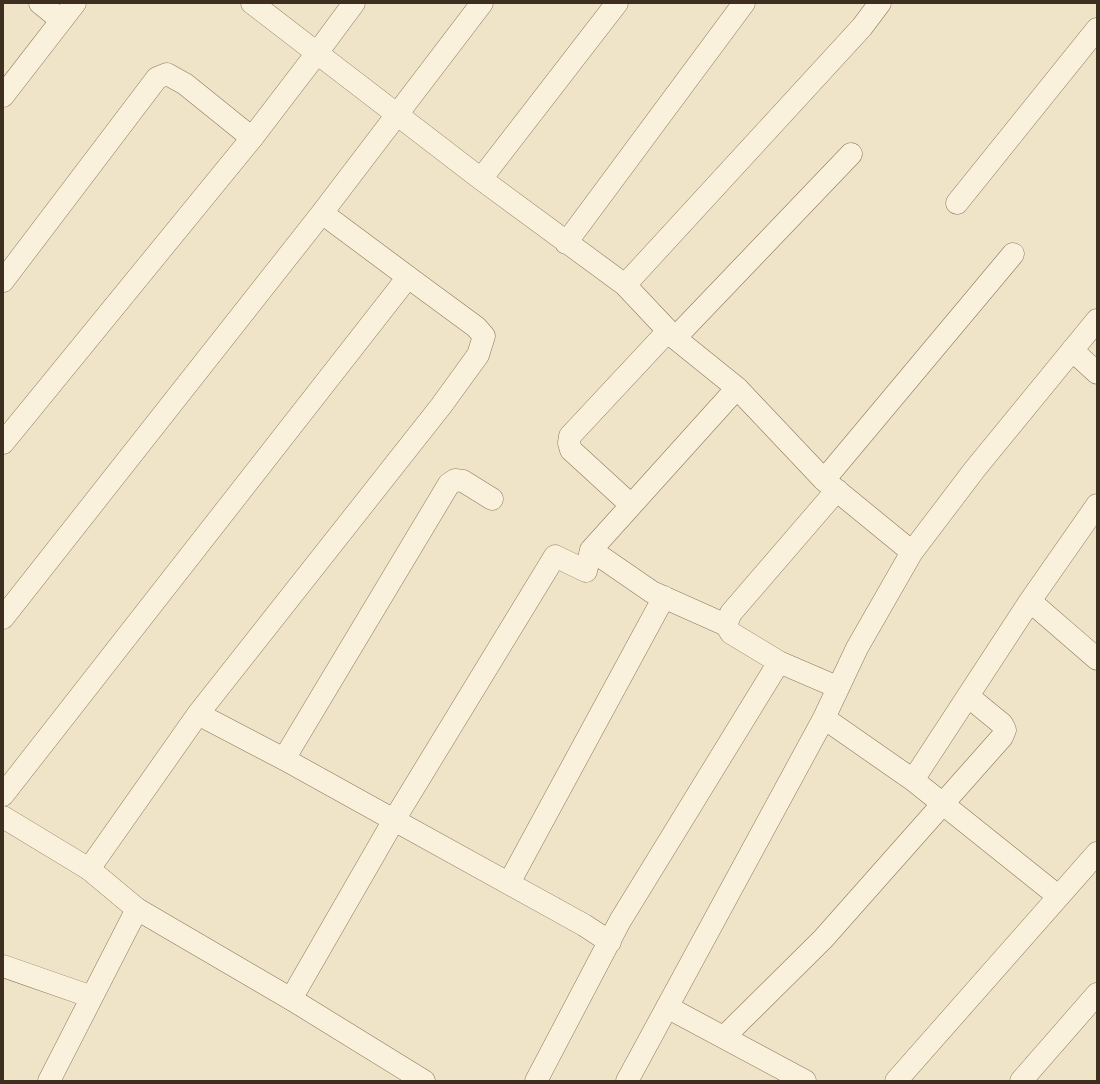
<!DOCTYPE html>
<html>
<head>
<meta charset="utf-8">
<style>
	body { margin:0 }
	#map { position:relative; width:1100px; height:1084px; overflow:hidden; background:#f0e4c8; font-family:Merriweather,serif }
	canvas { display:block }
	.frame { position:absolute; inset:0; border:4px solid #3d2e20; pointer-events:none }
</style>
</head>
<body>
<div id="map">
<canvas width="1100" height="1084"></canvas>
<div class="frame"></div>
</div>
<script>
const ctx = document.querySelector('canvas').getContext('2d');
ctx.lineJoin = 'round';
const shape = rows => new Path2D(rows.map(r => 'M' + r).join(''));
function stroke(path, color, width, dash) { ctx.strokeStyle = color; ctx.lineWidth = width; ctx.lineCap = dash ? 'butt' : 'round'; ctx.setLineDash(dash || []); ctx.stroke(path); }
const minor = shape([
	[40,3,61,20],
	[354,3,317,53,481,179,625,285,675,338,737,388,824,480,912,552],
	[3,96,75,3],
	[481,179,617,3],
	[957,203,1097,29],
	[566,243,744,3],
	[3,281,157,78,167,74,185,84,252,138],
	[625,285,862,27,880,3],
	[675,338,851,154],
	[1072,350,1097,373],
	[824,480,1013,254],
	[631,505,571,450,569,443,570,436,668,331],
	[591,550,652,592,726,625,731,633,779,662,837,687],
	[1030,601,1097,659],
	[3,618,322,213,482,3],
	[726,625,731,613,837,490],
	[198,714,284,759,394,820,584,925,610,942],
	[824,718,913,780,1058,896],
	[284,759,449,484,455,480,463,481,492,499],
	[913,780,1030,601,1097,505],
	[3,795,408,277,322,213],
	[89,869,198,714,441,406,478,355,484,336,476,327,408,277],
	[509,883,664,597],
	[3,966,92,997],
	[291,999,394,820,555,556,586,571,591,550,737,388],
	[667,1007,805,1081],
	[724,1037,823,939,1002,737,1005,730,1002,724,969,697],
	[49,1081,137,909],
	[536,1081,620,921,779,662],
	[627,1081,824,718,857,648,912,552,975,469,1097,320],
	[896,1081,1097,853],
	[1021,1081,1097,994]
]);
const tertiary = shape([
	[3,443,252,138,317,53,252,3],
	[3,817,89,869,137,909,291,999,424,1081]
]);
stroke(minor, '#8d765c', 23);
stroke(tertiary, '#8d765c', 23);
stroke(minor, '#faf1dc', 22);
stroke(tertiary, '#faf1dc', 22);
</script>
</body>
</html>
